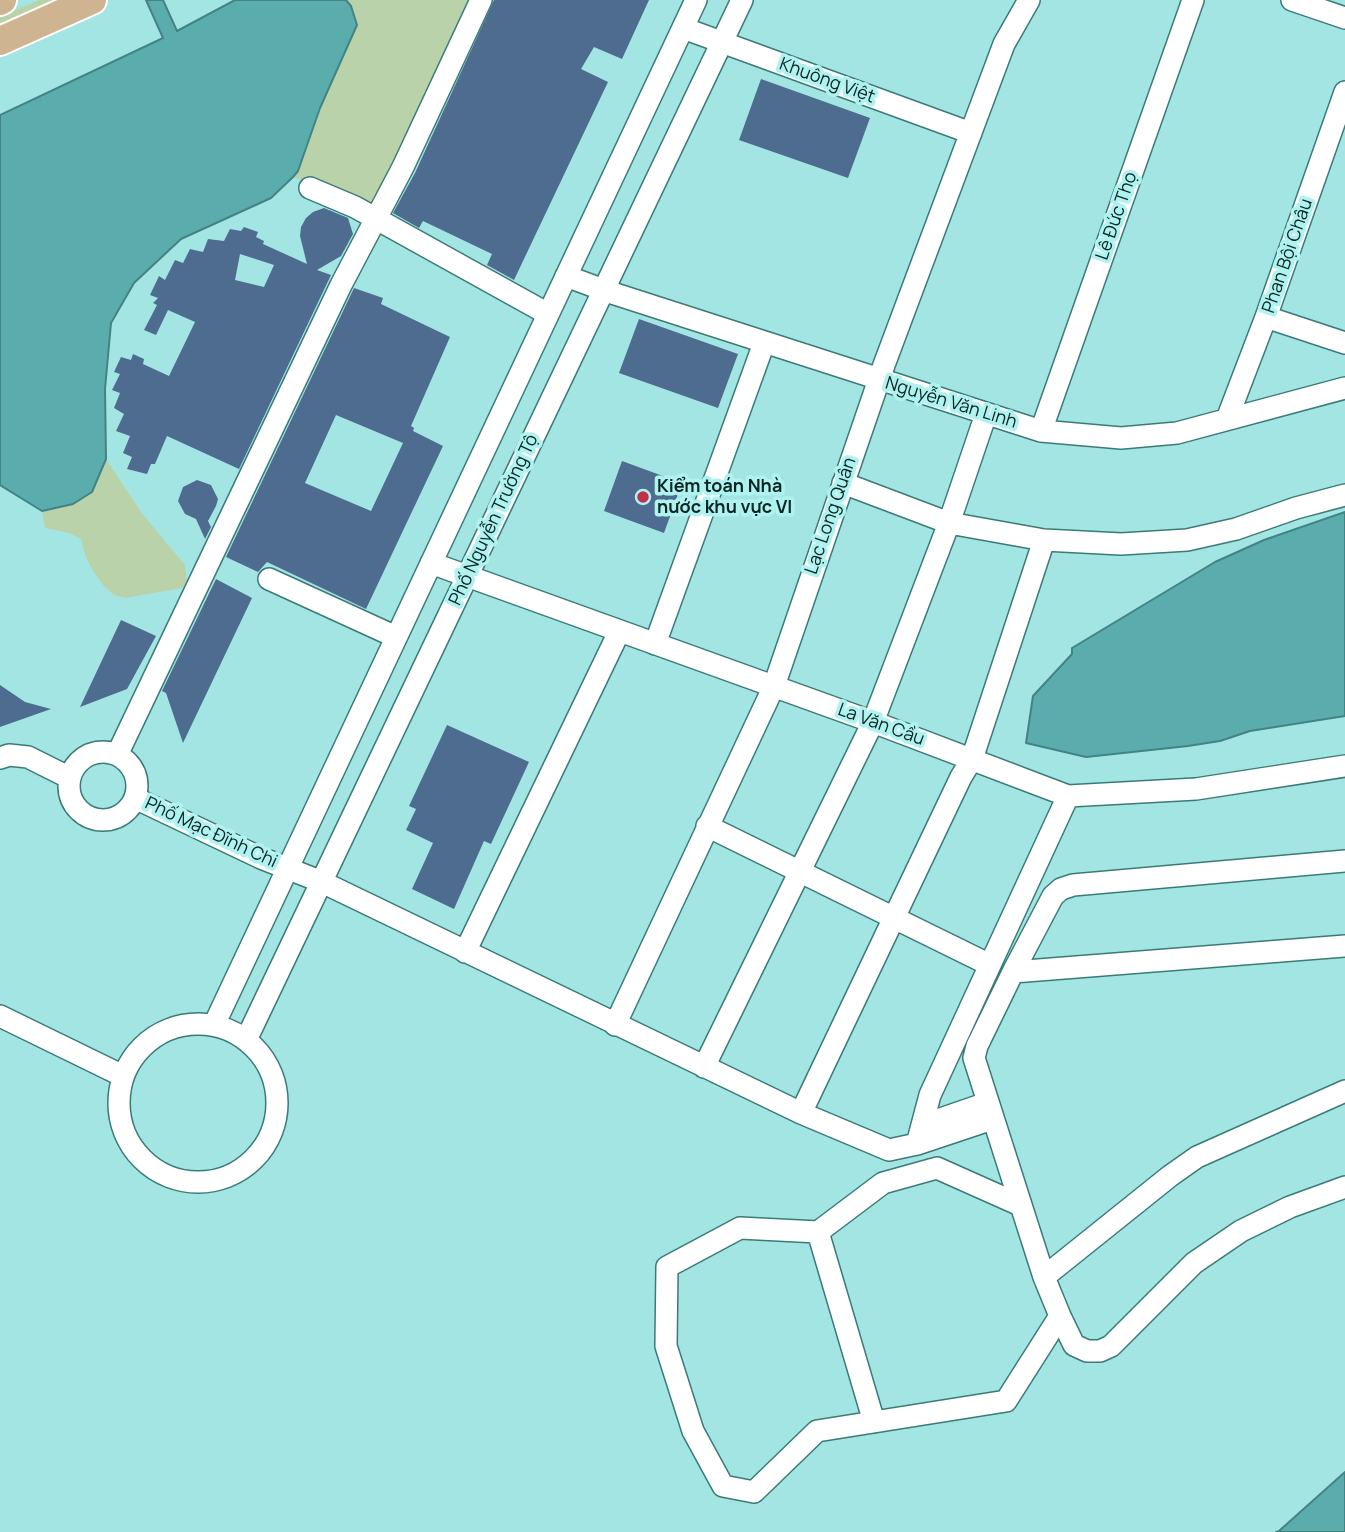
<!DOCTYPE html>
<html>
<head>
<meta charset="utf-8">
<style>
	body { margin:0 }
	canvas { display:block; background:#a3e5e3 }
</style>
</head>
<body>
<canvas width="1345" height="1532"></canvas>
<script>
const ctx = document.querySelector('canvas').getContext('2d');
ctx.lineJoin = 'round';
function fill(path, color) { ctx.fillStyle = color; ctx.fill(path, 'evenodd'); }
const shape = rows => new Path2D(rows.map(r => 'M' + r).join(''));
function stroke(path, color, width, dash) { ctx.strokeStyle = color; ctx.lineWidth = width; ctx.lineCap = dash ? 'butt' : 'round'; ctx.setLineDash(dash || []); ctx.stroke(path); }
function write(font, color, halo, rows, align = 'center') {
  ctx.font = font + ' Manrope,sans-serif'; ctx.lineWidth = 7; ctx.setLineDash([]); ctx.textBaseline = 'middle'; ctx.strokeStyle = halo; ctx.fillStyle = color; for (const [text, x, y, turn = 0] of rows) {
    ctx.save(); ctx.translate(x, y); ctx.rotate((+turn || 0) * Math.PI / 180); ctx.textAlign = isNaN(turn) ? turn : align; if (halo) ctx.strokeText(text, 0, 0); ctx.fillText(text, 0, 0); ctx.restore();
  }
}
const green = shape([
	[39,0,66,0,0,30,0,17],
	[346,0,471,0,372,207,293,177,298,171,320,108,357,25,351,6],
	[106,459,141,512,185,565,187,582,182,588,125,598,114,595,103,585,92,569,85,555,81,539,69,533,45,528,42,511,73,504,92,492]
]);
const water = shape([
	[146,0,163,0,177,31,235,0,346,0,351,6,357,25,320,108,298,171,293,177,271,198,181,239,134,283,111,323,105,389,106,459,92,492,73,504,42,511,0,485,0,115,163,38,146,0],
	[1345,512,1345,716,1250,731,1220,741,1188,746,1086,757,1026,743,1033,696,1072,654,1072,648,1215,562,1264,540,1345,512],
	[1345,1472,1345,1532,1276,1532,1279,1531,1345,1472]
]);
const building = shape([
	[494,0,649,0,622,59,594,47,581,69,608,82,514,280,487,265,492,254,423,221,419,228,393,213,415,173],
	[761,79,870,118,848,178,739,140],
	[324,208,348,218,353,234,341,256,317,270,331,275,239,469,167,436,155,464,151,464,147,474,127,469,132,457,123,453,130,436,116,431,124,414,114,408,120,393,112,390,120,374,114,372,121,357,131,360,133,354,144,359,143,364,169,376,195,322,168,310,156,335,144,330,157,305,153,303,158,298,150,295,159,276,165,280,175,260,183,263,190,249,203,252,208,239,224,241,230,229,241,231,244,227,258,232,256,237,264,241,263,244,307,264,300,236,301,227,306,218,313,212],
	[240,254,274,265,264,287,235,280],
	[354,288,383,298,381,304,450,337,411,426,414,428,413,431,443,446,366,609,267,562,258,572,226,557],
	[336,415,403,443,371,511,305,483],
	[639,319,738,354,718,408,619,373],
	[622,461,682,483,664,533,604,511],
	[197,480,211,485,218,499,216,506,208,521,211,527,205,539,196,519,185,514,178,501,183,487],
	[216,579,252,598,183,743,166,693,162,691],
	[121,620,156,636,127,689,80,707],
	[0,685,25,702,51,709,0,727],
	[447,725,529,762,491,844,484,841,454,909,412,889,433,843,406,830,416,809,409,806]
]);
const minor = shape([
	[1292,0,1345,18],
	[683,28,971,133],
	[310,188,355,207,548,314],
	[566,276,609,292,1041,431,1121,438,1177,433,1345,388],
	[1266,317,1345,343],
	[1227,419,1266,317,1345,92],
	[1041,431,1193,0],
	[843,483,949,523,1044,540,1121,544,1187,540,1236,529,1296,508,1345,495],
	[431,563,873,722,1068,796,1196,789,1345,766],
	[269,579,396,637],
	[655,644,764,343],
	'69 786a34 34 0 1 1 68 0a34 34 0 1 1-68 0Z',
	[117,755,341,285,403,167,481,0],
	[0,758,9,755,28,757,70,778],
	[135,798,261,858,322,882,801,1113,889,1150,917,1144,930,1095,1068,796],
	[707,826,990,965],
	[1345,861,1073,885,1061,889,1053,896,1013,972,977,1046,974,1058,1044,1277,1060,1316,1074,1345,1087,1351,1100,1351,1111,1346,1194,1263,1241,1231,1290,1207,1345,1187],
	[465,952,619,632],
	[1013,972,1345,946],
	[0,1016,123,1076],
	'119 1103a79 79 0 1 1 158 0a79 79 0 1 1-158 0Z',
	[214,1025,696,0],
	[615,1025,774,686,884,365,1004,44,1029,0],
	[246,1040,742,0],
	[704,1067,873,722,949,523,986,414],
	[801,1113,961,777,972,759,1044,540],
	[923,1125,987,1103],
	[917,1144,992,1119],
	[1020,1205,937,1168,883,1183,818,1232,740,1228,667,1267,666,1346,693,1431,723,1486,754,1492,817,1431,1006,1401,1060,1316],
	[818,1232,874,1422],
	[1044,1277,1170,1176,1197,1157,1345,1091]
]);
const major = shape([
	[0,1,2,0],
	[0,41,92,0]
]);
const markers = [
	[643,497,7,"#c0304f"]
];
const streetNames = [
	["Khuông Việt",827,81,20],
	["Lê Đức Thọ",1117,216,-71],
	["Phan Bội Châu",1288,256,-71],
	["Nguyễn Văn Linh",951,403,17],
	["Lạc Long Quân",831,516,-71],
	["Phố Nguyễn Trường Tộ",494,520,-65],
	["La Văn Cầu",881,725,20],
	["Phố Mạc Đĩnh Chi",211,833,25]
];
const poiNames = [
	["Kiểm toán Nhà",657,487],
	["nước khu vực VI",657,508]
];
fill(green, '#b9d2aa');
fill(water, '#5aadac');
stroke(water, '#428484', 2);
fill(building, '#4e6c8f');
stroke(minor, '#3a7b7a', 24);
stroke(major, '#fff', 32);
stroke(minor, '#fff', 21);
stroke(major, '#ceb490', 28);
for (const [x, y, r, color] of markers) { const dot = new Path2D(); dot.arc(x, y, r, 0, 2 * Math.PI); ctx.fillStyle = color; ctx.fill(dot); stroke(dot, '#b0f2f0', 2.5); }
write('18px', '#0a2625', '#b0f2f0', streetNames);
write('bold 18px', '#0a2625', '#b0f2f0', poiNames, 'left');
</script>
</body>
</html>
